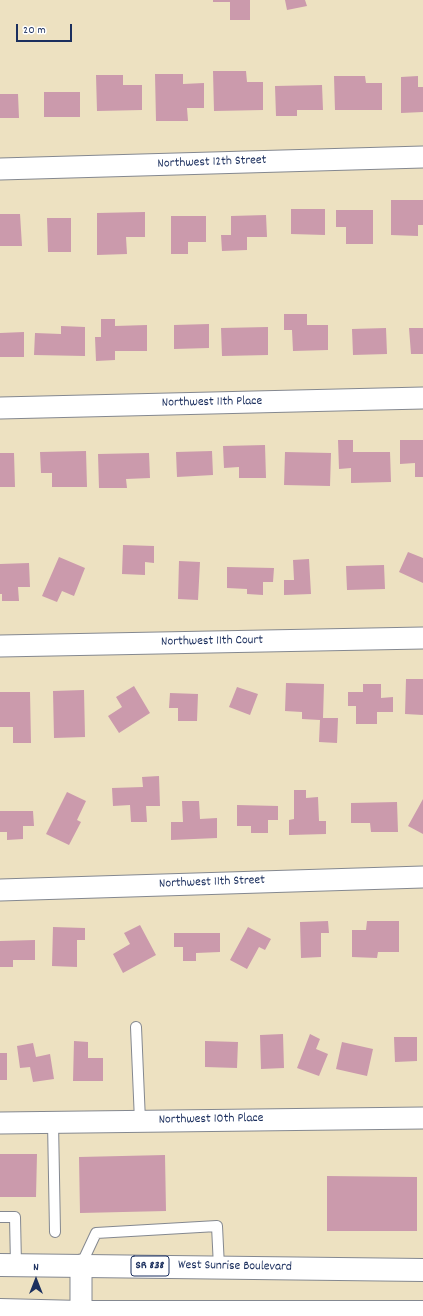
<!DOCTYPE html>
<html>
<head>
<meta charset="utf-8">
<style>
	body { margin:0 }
	#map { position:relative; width:423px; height:1316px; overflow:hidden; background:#ede1c1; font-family:Dekko,sans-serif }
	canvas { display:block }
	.north { position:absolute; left:16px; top:1260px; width:40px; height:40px; -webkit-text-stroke:3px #fff; paint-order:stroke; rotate:0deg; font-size:11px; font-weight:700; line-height:16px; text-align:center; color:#1b2f5e }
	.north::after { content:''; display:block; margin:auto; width:14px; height:18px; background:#1b2f5e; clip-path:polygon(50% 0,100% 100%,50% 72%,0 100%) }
	.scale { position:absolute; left:16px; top:24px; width:56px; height:18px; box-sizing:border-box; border:2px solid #1b2f5e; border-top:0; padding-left:5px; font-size:12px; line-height:14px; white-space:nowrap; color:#1b2f5e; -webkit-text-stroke:3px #fff; paint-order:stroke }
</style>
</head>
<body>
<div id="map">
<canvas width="423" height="1316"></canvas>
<div class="north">N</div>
<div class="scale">20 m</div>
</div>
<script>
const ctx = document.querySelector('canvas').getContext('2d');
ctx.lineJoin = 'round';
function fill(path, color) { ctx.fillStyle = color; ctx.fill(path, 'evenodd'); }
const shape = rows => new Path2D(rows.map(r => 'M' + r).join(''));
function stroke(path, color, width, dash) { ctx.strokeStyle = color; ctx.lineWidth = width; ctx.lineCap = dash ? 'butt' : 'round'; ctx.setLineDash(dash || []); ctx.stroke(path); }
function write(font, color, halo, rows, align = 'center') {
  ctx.font = font + ' Dekko,sans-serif'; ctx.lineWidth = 3; ctx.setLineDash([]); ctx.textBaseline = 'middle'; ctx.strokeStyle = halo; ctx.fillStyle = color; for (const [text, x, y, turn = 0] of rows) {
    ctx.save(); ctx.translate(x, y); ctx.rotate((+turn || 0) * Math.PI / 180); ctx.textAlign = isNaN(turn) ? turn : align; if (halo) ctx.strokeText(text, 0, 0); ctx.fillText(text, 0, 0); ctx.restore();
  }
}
const building = shape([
	[213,0,250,0,250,20,230,20,230,2,213,2],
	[285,0,305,0,307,6,287,10],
	[213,71,246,71,247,82,263,82,263,110,214,111],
	[155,74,183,74,183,84,204,83,204,108,187,108,188,121,156,121],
	[96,75,123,75,123,85,142,85,142,110,97,111],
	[334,76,365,76,366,83,382,83,382,110,335,110],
	[418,76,418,87,423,87,423,112,401,113,401,77],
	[322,85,323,110,297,110,297,116,276,116,275,86],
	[44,92,80,92,80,117,44,117],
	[0,94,18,94,19,118,0,118],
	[391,200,423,200,423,225,418,225,418,236,391,235],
	[291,209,325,209,325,235,291,234],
	[336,210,373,210,373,244,346,244,346,227,336,227],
	[145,212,145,237,126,237,127,254,97,255,97,213],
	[0,214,20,214,22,246,0,246],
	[266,215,267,237,247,237,247,250,222,251,221,235,231,235,231,216],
	[171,216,206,216,206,242,188,242,188,254,171,254],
	[47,218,71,218,71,252,48,252],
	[284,314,307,314,307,325,328,325,328,350,293,351,292,330,284,330],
	[101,319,115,319,115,326,147,325,147,351,115,351,115,360,96,361,95,337,101,337],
	[209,324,209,348,174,349,174,325],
	[61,326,85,327,85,356,34,355,35,333,61,334],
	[268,327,268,355,222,356,221,328],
	[386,328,387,354,353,355,352,329],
	[409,328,423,328,423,354,411,354],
	[24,332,24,357,0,357,0,333],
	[338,440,353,440,353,452,390,452,391,482,351,483,351,468,339,469],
	[400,440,423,440,423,477,415,477,415,463,400,464],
	[265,445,266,478,239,478,239,467,224,468,223,446],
	[86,451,87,487,52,487,52,473,41,473,40,452],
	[212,451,213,475,177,477,176,452],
	[285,452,331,453,330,486,284,485],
	[0,453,14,453,15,487,0,487],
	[149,453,150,478,126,479,127,488,99,488,98,454],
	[123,545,154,546,154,563,145,562,145,575,122,574],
	[408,552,423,558,423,583,399,572],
	[59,557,85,568,74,596,62,591,57,602,42,596],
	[309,559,311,594,284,595,284,580,294,580,293,560],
	[179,561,200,562,198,600,178,599],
	[29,563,30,587,18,587,19,601,2,601,2,594,0,594,0,564],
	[384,565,385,589,347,590,346,566],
	[227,567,274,568,273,582,263,582,263,595,247,594,247,589,227,588],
	[406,679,423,679,423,715,405,714],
	[286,683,324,684,323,718,338,718,337,743,319,742,320,720,302,719,302,712,285,711],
	[363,684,381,684,381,698,393,697,393,712,377,712,377,724,356,724,356,706,348,706,348,692,363,692],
	[134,686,150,713,119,733,108,716,122,707,116,697],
	[237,687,258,694,250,715,229,707],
	[84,690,85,737,54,738,53,691],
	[0,692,30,692,31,743,13,743,13,727,0,727],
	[170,693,198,694,197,721,178,721,178,708,169,708],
	[159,776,160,806,146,806,147,822,131,822,130,805,113,806,112,788,143,787,142,777],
	[294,790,306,790,306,798,318,797,319,821,326,821,326,834,289,835,289,820,294,819],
	[67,792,86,801,77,820,81,822,69,845,46,834],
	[423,799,423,834,408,826],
	[182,801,199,801,200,819,217,818,217,838,171,840,171,822,183,822],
	[397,802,398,832,371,832,370,823,351,823,351,803],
	[237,805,278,806,278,820,268,820,268,833,251,833,251,826,237,826],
	[0,811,33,811,34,826,23,826,23,839,7,840,7,832,0,832],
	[328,921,329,933,321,933,321,957,301,958,300,922],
	[367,921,399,921,399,952,378,952,377,958,352,957,352,930,366,930],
	[140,925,156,955,123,973,113,954,130,944,124,933],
	[53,927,85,928,85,940,77,940,77,967,52,966],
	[248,927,271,939,265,950,259,947,247,969,230,960],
	[174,933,220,933,220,952,196,953,196,961,183,961,183,947,174,947],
	[35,940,35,960,13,960,13,967,0,967,0,941],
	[283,1034,284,1068,261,1069,260,1035],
	[310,1034,320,1039,316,1049,328,1054,319,1076,297,1068],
	[394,1037,417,1037,417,1061,395,1062],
	[74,1041,88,1042,88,1058,103,1058,103,1081,73,1081],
	[205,1041,238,1042,237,1068,205,1067],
	[342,1042,373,1049,367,1076,336,1069],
	[33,1043,36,1057,50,1054,54,1079,33,1082,30,1067,20,1068,17,1046],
	[0,1053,7,1053,7,1080,0,1080],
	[0,1154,37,1154,36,1197,0,1197],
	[165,1155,166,1211,80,1213,79,1157],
	[327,1176,417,1177,417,1231,327,1231]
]);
const service = shape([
	[136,1027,140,1121],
	[53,1122,55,1232],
	[0,1217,15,1217,16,1265],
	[81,1265,96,1233,217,1226,219,1267]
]);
const minor = shape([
	[0,169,423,157],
	[0,408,423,398],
	[0,646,423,638],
	[0,890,423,877],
	[0,1123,423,1118],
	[81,1265,81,1316]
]);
const primary = shape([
	[0,1265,423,1270],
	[0,1310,81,1312,423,1312]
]);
const shields = [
	[150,1266,38]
];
const shieldNames = [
	["SR 838",150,1266]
];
const streetNames = [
	["Northwest 12th Street",212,163,-2],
	["Northwest 11th Place",212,403,-1],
	["Northwest 11th Court",212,642,-1],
	["Northwest 11th Street",212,883,-2],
	["Northwest 10th Place",211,1120,-1],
	["West Sunrise Boulevard",235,1267,1]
];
fill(building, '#cb9aac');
stroke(service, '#848890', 12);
stroke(minor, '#848890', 23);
stroke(primary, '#848890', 24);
stroke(service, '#fff', 10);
stroke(minor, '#fff', 21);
stroke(primary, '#fff', 22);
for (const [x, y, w] of shields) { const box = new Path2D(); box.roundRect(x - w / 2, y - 10, w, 20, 3); ctx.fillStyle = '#fff'; ctx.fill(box); stroke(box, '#1b2f5e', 1); }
write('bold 12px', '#1b2f5e', null, shieldNames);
write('13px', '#1b2f5e', '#fff', streetNames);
</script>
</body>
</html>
